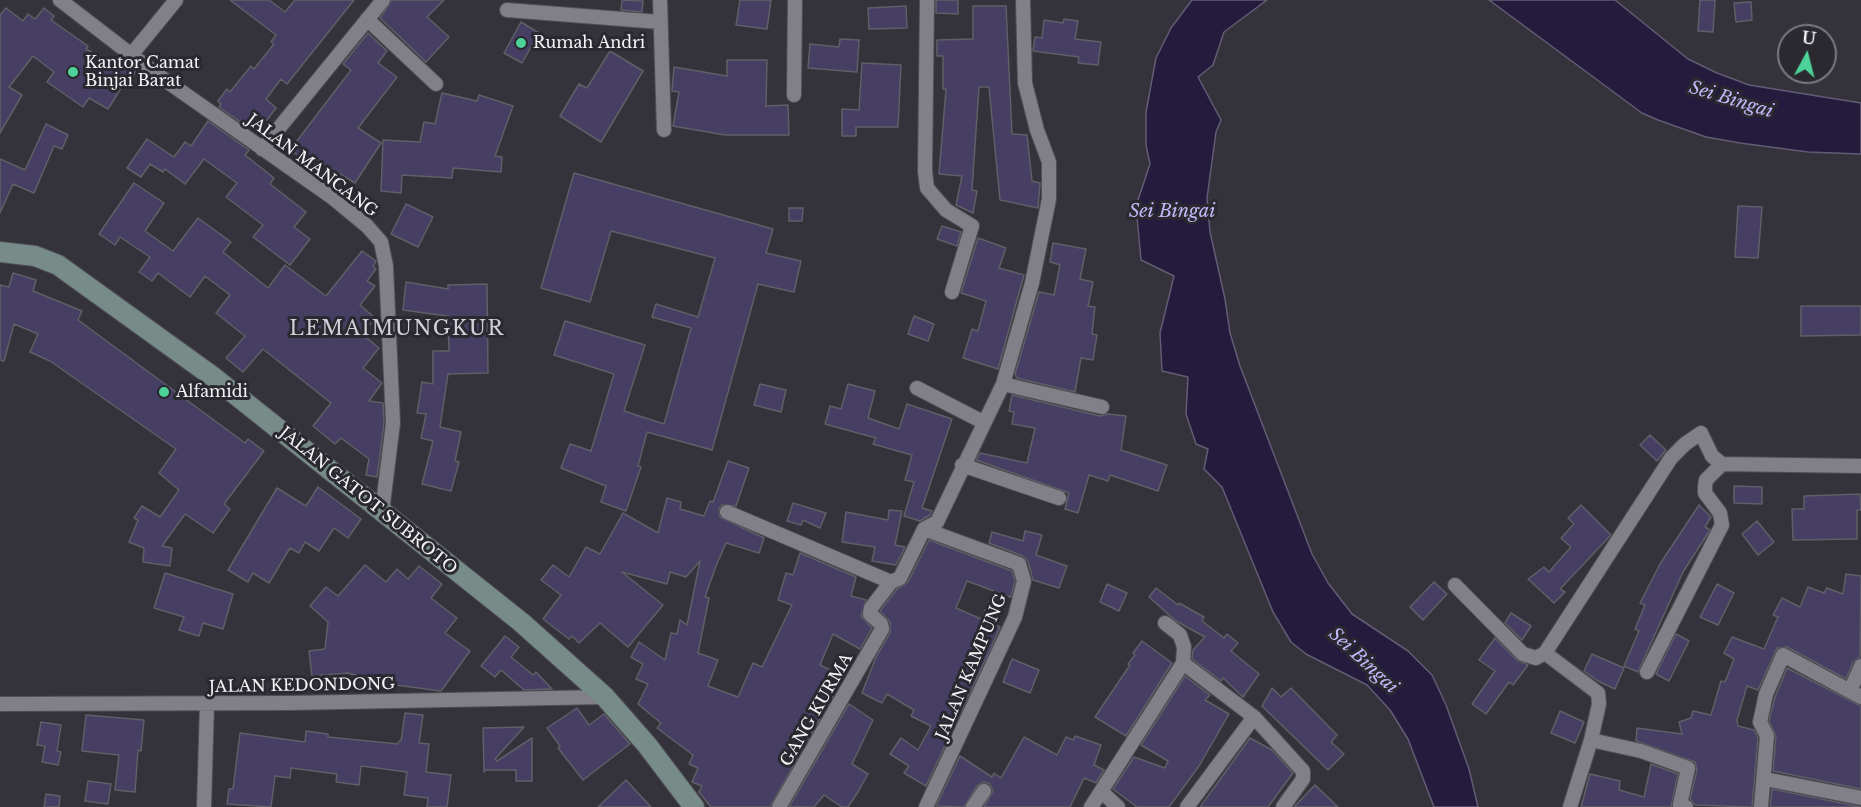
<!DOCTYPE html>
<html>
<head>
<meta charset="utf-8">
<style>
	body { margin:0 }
	#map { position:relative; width:1861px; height:807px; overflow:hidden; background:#34333b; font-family:"Libre Baskerville",serif }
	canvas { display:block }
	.north { position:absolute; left:1777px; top:24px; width:60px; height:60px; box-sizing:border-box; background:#2a2930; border:2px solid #7b7a80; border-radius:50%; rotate:7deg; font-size:16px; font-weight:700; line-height:24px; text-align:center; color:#f5f4f9 }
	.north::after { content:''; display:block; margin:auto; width:21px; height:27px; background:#4dd39a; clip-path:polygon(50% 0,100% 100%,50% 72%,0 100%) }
</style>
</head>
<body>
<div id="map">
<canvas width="1861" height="807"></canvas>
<div class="north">U</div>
</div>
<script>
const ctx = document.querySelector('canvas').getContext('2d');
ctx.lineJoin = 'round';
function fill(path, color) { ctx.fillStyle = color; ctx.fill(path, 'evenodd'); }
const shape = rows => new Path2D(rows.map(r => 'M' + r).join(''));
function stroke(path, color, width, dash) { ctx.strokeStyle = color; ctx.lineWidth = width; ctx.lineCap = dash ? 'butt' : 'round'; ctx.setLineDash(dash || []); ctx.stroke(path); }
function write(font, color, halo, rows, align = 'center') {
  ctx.font = font + ' "Libre Baskerville",serif'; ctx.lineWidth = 6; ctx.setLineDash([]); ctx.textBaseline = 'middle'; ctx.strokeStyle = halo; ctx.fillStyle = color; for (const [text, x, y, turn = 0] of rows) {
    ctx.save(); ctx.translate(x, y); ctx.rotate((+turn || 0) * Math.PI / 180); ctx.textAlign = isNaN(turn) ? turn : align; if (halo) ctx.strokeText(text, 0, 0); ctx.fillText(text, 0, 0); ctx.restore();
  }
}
const water = shape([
	[1192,0,1267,0,1224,32,1213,65,1198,77,1221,120,1216,132,1207,198,1210,232,1225,299,1230,333,1240,366,1312,554,1328,583,1352,614,1408,651,1432,675,1446,705,1469,769,1478,807,1434,807,1408,739,1390,710,1367,685,1306,654,1291,642,1273,612,1222,487,1204,469,1208,449,1196,444,1186,414,1188,377,1162,371,1160,333,1174,276,1141,260,1136,206,1150,164,1146,145,1146,112,1156,58,1171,28,1192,0],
	[1489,0,1615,0,1688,59,1717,73,1749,85,1861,103,1861,154,1808,152,1740,143,1706,137,1658,120,1642,113,1489,0]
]);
const building = shape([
	[230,0,269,0,285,12,295,0,354,0,287,84,281,79,266,99,276,108,266,121,255,113,246,126,219,107,221,104,218,101,227,89,230,92,251,66,254,69,274,44,271,42,276,35,230,0],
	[392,0,444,0,427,17,449,37,426,62,380,18,392,0],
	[622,0,643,1,642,12,621,10,622,0],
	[740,0,771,0,767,29,736,25,740,0],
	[936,0,958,0,958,14,936,13,936,0],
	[1700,0,1715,0,1713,32,1698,31,1700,0],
	[1751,2,1752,20,1736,22,1734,3,1751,2],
	[906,6,907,28,869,29,868,8,906,6],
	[973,6,1006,6,1012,134,1027,135,1032,181,1040,183,1038,208,1000,200,989,87,979,87,972,190,977,191,973,213,956,205,962,176,939,174,946,89,943,89,943,56,937,56,937,40,973,39,973,6],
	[6,8,23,21,28,14,35,19,44,8,54,16,51,20,88,46,86,49,120,69,125,61,137,70,131,79,128,77,108,109,89,98,83,107,47,82,54,72,33,56,9,87,22,95,0,133,0,15,6,8],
	[1064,19,1078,21,1075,39,1101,42,1098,65,1078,63,1079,57,1033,51,1035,37,1042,38,1044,20,1063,23,1064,19],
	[521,22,539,33,522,63,504,53,521,22],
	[368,33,387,51,378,63,397,77,358,128,381,143,355,183,319,161,315,167,290,150,351,70,343,64,368,33],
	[840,39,859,40,857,72,808,68,810,44,839,47,840,39],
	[610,51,643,71,601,142,560,116,579,84,587,88,610,51],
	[727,60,767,60,766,106,788,105,789,135,725,135,673,126,679,92,672,91,674,67,727,76,727,60],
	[862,63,901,65,898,127,856,127,856,136,842,136,842,109,859,110,862,63],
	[442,93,477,101,479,95,513,106,495,156,502,157,501,172,453,168,452,178,402,175,401,193,381,191,383,140,420,142,424,122,435,124,442,93],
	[208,121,249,150,245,155,274,178,270,184,306,212,294,227,310,239,290,265,253,237,263,225,226,197,237,183,204,159,185,184,165,169,163,172,150,164,141,177,127,168,147,139,174,157,185,142,191,146,208,121],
	[46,124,68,135,62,149,54,146,34,193,13,184,0,213,0,159,25,170,46,124],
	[574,173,773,229,766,253,801,261,794,292,758,284,712,450,647,432,638,466,641,467,626,511,601,502,606,486,561,468,570,444,591,451,614,374,554,355,565,321,645,345,624,411,664,424,691,328,652,317,656,304,698,317,715,258,611,231,590,302,541,288,574,173],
	[134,183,164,203,145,231,173,251,198,218,231,242,223,252,268,288,285,265,326,296,362,251,376,261,373,266,376,269,367,281,375,286,360,305,375,318,362,334,379,348,363,368,382,383,369,401,383,403,384,423,377,477,366,475,369,459,341,438,335,444,313,426,331,403,263,349,243,372,226,358,245,336,216,313,230,295,205,276,190,297,158,273,152,281,139,272,150,257,120,237,115,245,99,234,134,183],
	[406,204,433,217,418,247,391,234,406,204],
	[1738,206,1762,207,1758,258,1735,257,1738,206],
	[789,208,803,208,802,221,789,221,789,208],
	[942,226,961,232,957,246,937,239,942,226],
	[978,238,1006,248,999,268,1024,275,998,369,963,358,972,329,978,331,986,301,961,293,978,238],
	[1053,243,1086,249,1080,279,1093,282,1088,306,1095,307,1092,334,1097,335,1093,360,1081,358,1075,392,1017,378,1015,374,1039,292,1054,295,1060,265,1050,262,1053,243],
	[13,273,36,280,33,291,82,311,78,320,245,443,248,439,264,451,224,504,230,509,213,533,185,514,162,546,172,548,170,566,143,562,144,548,129,542,138,520,134,518,142,506,160,517,179,490,159,473,176,449,50,361,30,352,38,334,14,324,4,361,0,360,0,285,9,287,13,273],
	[406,282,448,289,448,285,487,284,488,373,448,374,440,427,461,432,455,461,459,462,451,491,422,484,433,441,421,438,426,414,417,413,422,382,433,384,433,351,449,351,448,316,403,310,406,282],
	[1801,306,1861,306,1861,335,1801,336,1801,306],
	[914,316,934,324,928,341,908,334,914,316],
	[760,384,786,390,781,412,754,405,760,384],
	[848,384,875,391,868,418,899,429,907,404,952,419,922,508,932,511,930,515,920,521,904,516,914,482,905,480,912,455,873,444,876,438,825,424,830,406,841,409,848,384],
	[1012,395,1100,416,1108,414,1126,416,1121,450,1167,465,1158,491,1110,475,1108,481,1089,475,1078,513,1065,509,1069,493,976,460,980,453,1027,463,1035,428,1012,424,1014,412,1009,411,1012,395],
	[1650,435,1666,450,1657,461,1640,445,1650,435],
	[728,461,749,468,736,506,722,505,719,509,720,517,764,538,759,553,726,543,716,566,705,597,709,598,698,653,718,660,708,686,738,697,753,663,762,667,792,605,778,600,786,573,793,575,800,553,856,577,851,596,866,600,861,616,872,628,860,649,833,634,820,665,836,673,827,689,834,694,770,807,711,807,699,792,702,786,692,782,698,768,689,764,693,755,657,728,661,723,638,704,648,684,636,679,643,664,631,657,639,642,665,660,671,633,677,634,680,620,687,625,700,561,686,577,670,572,667,584,622,572,663,605,628,647,600,623,579,643,572,636,569,639,543,619,561,595,541,580,553,565,569,577,586,547,600,554,623,513,658,533,667,498,681,502,680,509,704,516,710,501,713,502,728,461],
	[1734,486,1762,487,1762,504,1734,503,1734,486],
	[318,487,361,519,348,538,334,528,319,551,305,542,299,553,290,548,269,583,253,573,248,582,228,570,277,488,306,506,318,487],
	[1860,494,1861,510,1857,510,1857,539,1793,540,1792,509,1804,509,1804,496,1860,494],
	[793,503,826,513,820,528,803,520,801,525,787,521,793,503],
	[1581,505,1611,535,1560,589,1565,592,1554,603,1528,579,1544,567,1549,572,1571,547,1561,538,1574,524,1568,518,1581,505],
	[1699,505,1711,517,1705,527,1710,530,1683,572,1638,672,1624,666,1639,631,1635,629,1645,605,1640,603,1660,564,1699,505],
	[889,510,902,511,895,545,905,547,896,565,872,561,875,547,842,542,846,512,888,520,889,510],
	[1757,521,1774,542,1758,555,1742,534,1757,521],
	[1025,531,1042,535,1036,555,1067,566,1059,588,1033,580,1028,561,1023,556,989,543,992,532,1023,541,1025,531],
	[929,540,1012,571,1015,581,1011,597,1007,596,993,624,1000,627,991,648,926,786,904,773,909,766,890,754,901,738,918,750,931,726,911,716,914,710,887,694,882,703,862,693,876,657,890,633,890,622,880,611,897,589,908,582,929,540],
	[967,581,994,591,981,619,956,608,967,581],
	[365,565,386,582,397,569,408,579,419,566,442,584,431,598,457,618,445,633,470,651,441,691,388,684,348,673,312,676,309,651,325,649,328,622,310,606,326,587,338,596,365,565],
	[165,573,233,594,223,629,203,623,199,636,179,630,184,617,154,608,165,573],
	[1846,574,1861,576,1860,657,1853,662,1846,679,1787,647,1777,648,1758,690,1747,686,1737,720,1738,726,1754,730,1758,738,1752,807,1695,805,1690,799,1697,770,1695,762,1636,741,1637,728,1682,734,1679,722,1691,718,1693,711,1711,715,1721,681,1725,682,1734,659,1724,653,1732,637,1764,649,1778,617,1773,615,1782,598,1800,607,1808,587,1824,593,1827,588,1843,594,1846,574],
	[1434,582,1447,594,1423,620,1410,607,1434,582],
	[1107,584,1127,593,1119,611,1100,602,1107,584],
	[1717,584,1734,593,1718,625,1700,617,1717,584],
	[1156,588,1178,605,1179,603,1204,617,1202,621,1224,638,1227,634,1238,643,1231,651,1259,674,1243,697,1223,678,1221,681,1192,659,1193,650,1205,637,1176,621,1149,597,1156,588],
	[1511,613,1531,626,1522,640,1505,623,1511,613],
	[1676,634,1689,641,1669,681,1656,674,1676,634],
	[505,636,519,647,511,657,533,675,536,672,552,689,524,690,501,670,495,677,481,666,505,636],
	[1495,638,1517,660,1528,665,1513,685,1509,682,1486,714,1472,704,1495,671,1479,660,1495,638],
	[1142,641,1172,663,1126,736,1095,717,1130,665,1128,664,1135,655,1133,653,1142,641],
	[1592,654,1624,668,1615,689,1598,681,1584,671,1592,654],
	[1012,659,1039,670,1030,693,1003,682,1012,659],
	[1787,668,1861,706,1861,789,1773,771,1776,736,1769,721,1775,697,1787,668],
	[1185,676,1210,695,1205,700,1229,714,1199,766,1169,807,1137,807,1113,789,1134,757,1165,768,1168,761,1141,745,1185,676],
	[1272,688,1281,697,1291,688,1337,735,1331,742,1344,754,1328,770,1262,706,1272,688],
	[849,704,873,720,852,764,868,774,858,792,848,807,842,807,824,795,814,807,789,807,849,704],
	[577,708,589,725,604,714,630,744,583,780,558,748,560,746,547,728,577,708],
	[1560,711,1584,722,1575,743,1551,733,1560,711],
	[405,713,423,715,419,743,429,744,426,772,451,775,447,807,427,807,428,798,404,795,407,772,361,766,359,785,336,782,337,774,291,768,290,778,275,776,271,807,227,804,229,789,233,789,240,733,305,742,306,731,328,734,328,737,398,744,399,741,401,741,405,713],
	[86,715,144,720,141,751,138,750,135,792,115,790,119,755,82,751,86,715],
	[41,722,61,725,57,751,61,752,58,765,42,762,45,746,37,745,41,722],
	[524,727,495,759,497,761,532,738,532,781,516,781,516,770,486,770,484,772,483,728,524,727],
	[1075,736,1101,745,1094,765,1104,770,1096,783,1084,778,1070,807,984,807,993,791,990,784,984,782,977,786,964,807,936,806,960,756,992,777,994,773,1001,778,1024,737,1057,755,1066,737,1073,740,1075,736],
	[1250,738,1272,750,1293,773,1268,807,1200,807,1250,738],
	[1651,764,1678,774,1671,807,1581,807,1590,774,1620,781,1619,790,1644,797,1651,764],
	[626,780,651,807,598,807,626,780],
	[88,781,111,784,108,804,85,801,88,781],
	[1315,785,1338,807,1294,807,1315,785],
	[1772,789,1861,807,1770,807,1772,789],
	[46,794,60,796,59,807,44,807,46,794]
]);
const minor = shape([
	[60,0,155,73,333,198,367,226,381,242,386,266,393,423,382,512],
	[660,0,664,130],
	[927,0,925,171,927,188,946,210,972,226,952,292],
	[507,10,660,22],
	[367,19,436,84],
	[132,54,176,0],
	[794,95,795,0],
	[262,149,383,0],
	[1003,384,1102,407],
	[917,388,983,422],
	[962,465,1059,498],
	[727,512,891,582],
	[924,529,1019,564,1024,581,1015,617,926,807],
	[1455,585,1523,654,1536,658,1545,653,1671,458,1685,444,1701,433,1712,456,1722,464,1861,466],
	[1545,653,1598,693,1599,704,1591,740,1570,807],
	[1183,663,1254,717,1303,771,1303,779,1283,807],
	[1647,672,1722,525,1720,513,1705,493,1705,486,1706,480,1722,464],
	[1850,691,1861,666],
	[0,704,290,703,605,697],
	[1591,740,1641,751,1688,768,1680,805,1686,807],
	[1765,779,1861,798],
	[1102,792,1118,807],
	[204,807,207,704],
	[779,807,882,629,881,624,870,614,871,608,891,582,900,578,924,529,937,522,1003,384,1032,283,1049,199,1049,162,1037,130,1025,83,1023,0],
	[973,807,984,791],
	[1091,807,1183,663,1184,647,1180,635,1165,623],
	[1187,807,1254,717],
	[1761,807,1767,736,1760,722,1766,694,1783,655,1861,697]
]);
const secondary = shape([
	[0,252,35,256,58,265,212,376,521,622,605,697,647,745,694,807]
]);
const markers = [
	[521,43,6,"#4dd39a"],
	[73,72,6,"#4dd39a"],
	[164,392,6,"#4dd39a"]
];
const poiNames = [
	["Rumah Andri",533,43],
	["Kantor Camat",85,63],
	["Binjai Barat",85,81],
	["Alfamidi",176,392]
];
const streetNames = [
	["JALAN MANCANG",312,166,37],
	["JALAN GATOT SUBROTO",368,501,39],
	["JALAN KAMPUNG",972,667,-67],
	["JALAN KEDONDONG",302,686,-1],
	["GANG KURMA",817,710,-60]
];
const waterNames = [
	["Sei Bingai",1731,100,17],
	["Sei Bingai",1172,212],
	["Sei Bingai",1363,661,43]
];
const quarterNames = [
	["LEMAIMUNGKUR",397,329]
];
fill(water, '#241b3d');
stroke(water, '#635c75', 1.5);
fill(building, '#473e63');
stroke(building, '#605f67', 1.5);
stroke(minor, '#504f56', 16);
stroke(secondary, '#504f56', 22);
stroke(minor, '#818089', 14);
stroke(secondary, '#778c88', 20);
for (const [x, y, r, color] of markers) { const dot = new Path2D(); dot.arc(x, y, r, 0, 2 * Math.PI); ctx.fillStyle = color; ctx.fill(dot); stroke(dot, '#2a2930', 2); }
write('16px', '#f5f4f9', '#2a2930', poiNames, 'left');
write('16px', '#f5f4f9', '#2a2930', streetNames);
write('italic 18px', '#c5b7f9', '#2a2930', waterNames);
ctx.letterSpacing = '1.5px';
write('20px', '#d1d0da', '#2a2930', quarterNames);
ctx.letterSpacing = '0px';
</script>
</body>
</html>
